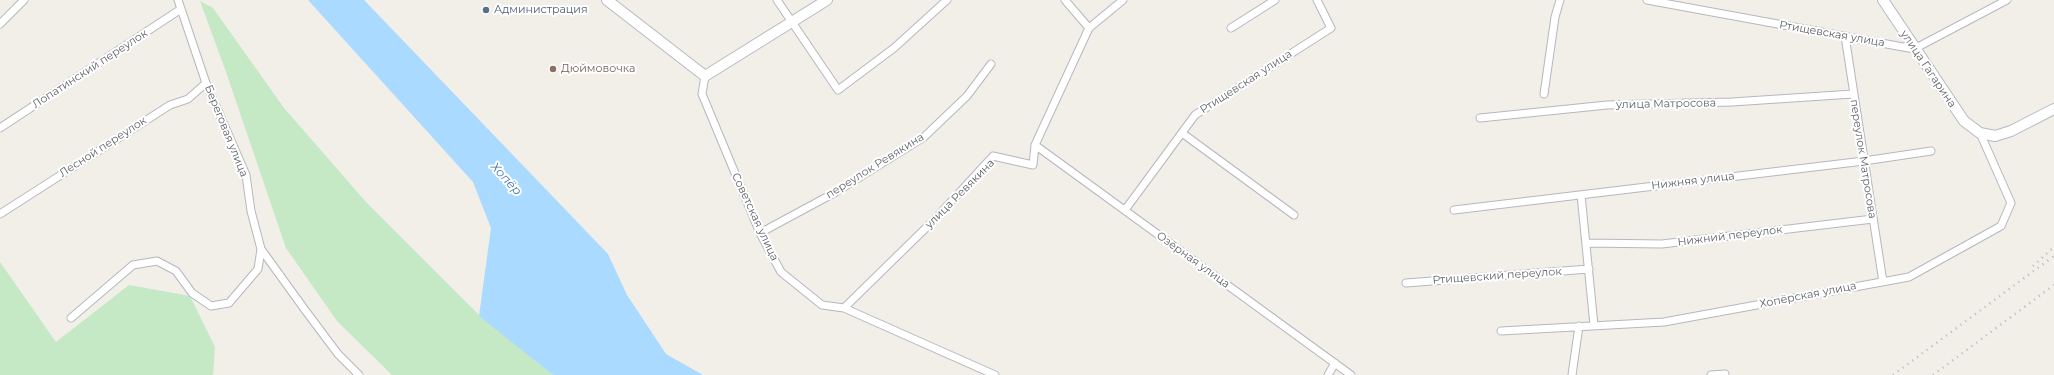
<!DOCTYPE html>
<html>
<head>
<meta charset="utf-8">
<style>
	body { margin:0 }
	canvas { display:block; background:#f1efe8 }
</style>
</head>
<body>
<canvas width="2054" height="375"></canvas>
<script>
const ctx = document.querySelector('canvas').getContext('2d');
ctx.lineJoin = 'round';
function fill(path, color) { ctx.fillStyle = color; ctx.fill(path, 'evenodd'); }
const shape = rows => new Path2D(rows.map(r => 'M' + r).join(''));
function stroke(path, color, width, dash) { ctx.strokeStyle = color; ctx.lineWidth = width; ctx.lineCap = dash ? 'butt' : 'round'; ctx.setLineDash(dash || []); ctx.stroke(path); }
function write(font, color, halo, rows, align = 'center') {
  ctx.font = font + ' Montserrat,sans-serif'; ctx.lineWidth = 4; ctx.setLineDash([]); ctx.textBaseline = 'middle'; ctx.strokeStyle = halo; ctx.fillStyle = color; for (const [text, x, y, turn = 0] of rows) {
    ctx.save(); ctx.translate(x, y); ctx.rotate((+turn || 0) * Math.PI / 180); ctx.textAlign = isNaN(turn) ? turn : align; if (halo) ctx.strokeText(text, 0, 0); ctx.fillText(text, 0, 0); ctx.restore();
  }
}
const green = shape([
	[200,1,213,8,284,108,366,202,479,315,553,375,392,375,337,321,286,248,226,72],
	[0,262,56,342,129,285,190,296,215,347,213,375,0,375]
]);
const water = shape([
	[308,0,364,0,608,254,627,295,666,354,703,375,553,375,479,316,491,228,473,182]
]);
const street = shape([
	[178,0,206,83,246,175,251,211,261,249,305,310,338,354,359,375],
	[777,0,838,90,894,48,947,0],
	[1065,0,1089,28],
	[1647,0,1914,49,2007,0],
	[0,24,24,0],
	[1231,28,1275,0],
	[1845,36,1883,282],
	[705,76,702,94,760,233,781,272,822,305,844,308,995,375],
	[1544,94,1555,17,1560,0],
	[1480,118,1607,105,1732,102,1853,94],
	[0,128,181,9],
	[1182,133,1294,215],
	[1035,145,1351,375],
	[1581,195,1594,325],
	[1125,210,1195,115,1331,28,1317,0],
	[1454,210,1864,161,1931,151],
	[0,214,170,105,188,99,206,83],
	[760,233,836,192,924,137,967,96,991,64],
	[1587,243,1662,244,1873,219],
	[1406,283,1589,269],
	[844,308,936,218,993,156,1033,165,1035,145,1089,28,1123,0],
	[71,318,133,265,157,261,176,271,192,293,211,306,229,303,258,269,261,249],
	[1501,331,1664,322,1909,277,2001,226,2011,203,1980,133],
	[1328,375,1335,363],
	[1572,375,1579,326],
	[1711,375,1725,374]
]);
const secondary = shape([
	[607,0,705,76,827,0],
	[1883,0,1964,121,1980,133,1995,136,2011,131,2054,109]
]);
const rail = shape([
	[2033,266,2054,247],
	[1893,375,2054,256],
	[1933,375,2054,285]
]);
const markers = [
	[486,10,4,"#5c6f8a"],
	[553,69,4,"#8d6e63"]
];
const serviceNames = [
	["Администрация",494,10]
];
const streetNames = [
	["Ртищевская улица",1832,34,10],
	["Лопатинский переулок",90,69,-33],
	["улица Гагарина",1928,69,56],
	["Ртищевская улица",1246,82,-33],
	["улица Матросова",1666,104,-1],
	["Береговая улица",226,131,68],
	["Лесной переулок",103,147,-33],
	["переулок Матросова",1863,159,81],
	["переулок Ревякина",875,166,-32],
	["Нижняя улица",1693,181,-7],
	["улица Ревякина",960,194,-45],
	["Советская улица",755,217,65],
	["Нижний переулок",1730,236,-7],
	["Озёрная улица",1193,260,36],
	["Ртищевский переулок",1497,276,-4],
	["Хопёрская улица",1808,295,-11]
];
const educationNames = [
	["Дюймовочка",561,69]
];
const waterNames = [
	["Хопёр",506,179,48]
];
fill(green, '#c5e8c5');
fill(water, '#aadaff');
stroke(street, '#b5b8bc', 9);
stroke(secondary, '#b6babf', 12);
stroke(street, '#fff', 7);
stroke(secondary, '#fff', 10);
stroke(rail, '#b6b7b8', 2.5, [1, 5]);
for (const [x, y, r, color] of markers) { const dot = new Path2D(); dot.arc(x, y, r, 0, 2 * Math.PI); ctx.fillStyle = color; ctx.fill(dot); stroke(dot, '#fff', 1.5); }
write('11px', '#4e5e75', '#fff', serviceNames, 'left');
write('11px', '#5f6368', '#fff', streetNames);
write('11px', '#785e54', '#fff', educationNames, 'left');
write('italic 12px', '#4174aa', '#fff', waterNames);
</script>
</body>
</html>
